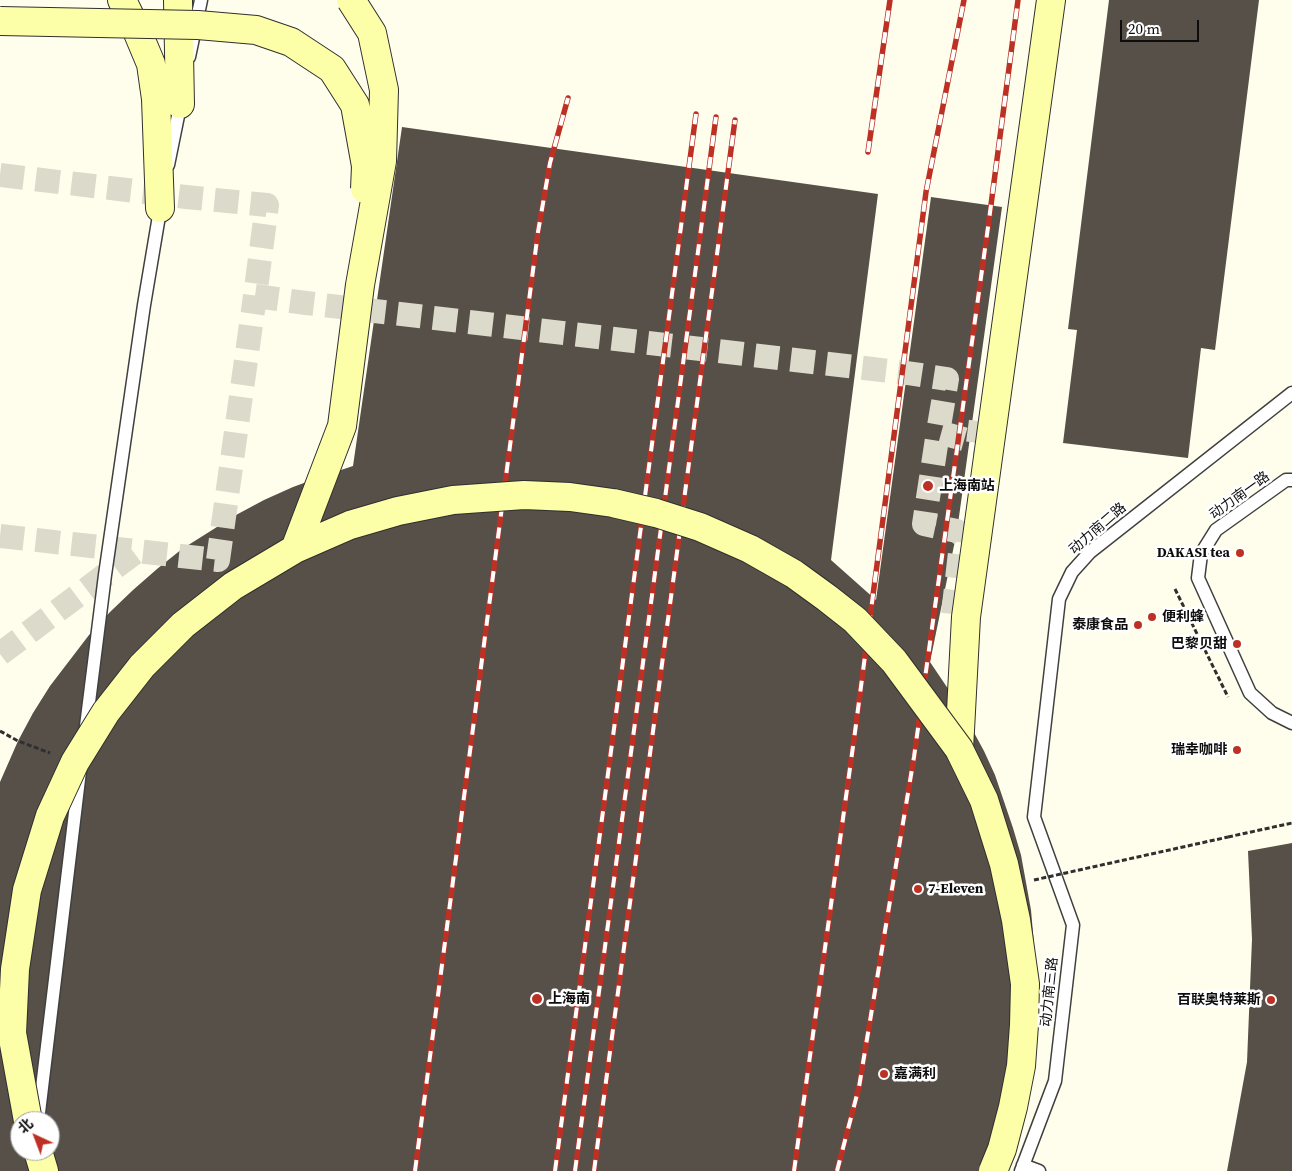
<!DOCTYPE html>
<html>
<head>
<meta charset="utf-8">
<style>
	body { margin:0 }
	#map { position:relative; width:1292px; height:1171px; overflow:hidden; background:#fffeed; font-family:"Source Serif 4","Noto Sans SC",serif }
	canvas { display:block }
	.north { position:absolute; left:10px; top:1111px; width:50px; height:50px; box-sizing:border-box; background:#fff; border:1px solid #9e9e9e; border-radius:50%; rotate:317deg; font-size:14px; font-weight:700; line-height:20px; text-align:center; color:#0d0d0d }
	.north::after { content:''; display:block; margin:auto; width:18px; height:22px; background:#bd3125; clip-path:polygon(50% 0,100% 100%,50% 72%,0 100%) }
	.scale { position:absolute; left:1120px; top:20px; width:79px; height:22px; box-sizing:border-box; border:2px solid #0d0d0d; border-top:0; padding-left:6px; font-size:15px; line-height:18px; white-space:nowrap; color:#0d0d0d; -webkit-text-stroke:4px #fff; paint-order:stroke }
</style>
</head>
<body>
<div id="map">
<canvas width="1292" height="1171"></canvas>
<div class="north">北</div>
<div class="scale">20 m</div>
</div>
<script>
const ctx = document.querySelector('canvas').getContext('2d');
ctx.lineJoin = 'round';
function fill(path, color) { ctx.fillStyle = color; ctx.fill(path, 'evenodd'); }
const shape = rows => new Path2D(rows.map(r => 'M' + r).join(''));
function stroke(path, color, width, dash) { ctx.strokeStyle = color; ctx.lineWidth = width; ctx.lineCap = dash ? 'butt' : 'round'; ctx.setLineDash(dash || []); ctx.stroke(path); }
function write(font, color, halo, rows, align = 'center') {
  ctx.font = font + ' "Source Serif 4","Noto Sans SC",serif'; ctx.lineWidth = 5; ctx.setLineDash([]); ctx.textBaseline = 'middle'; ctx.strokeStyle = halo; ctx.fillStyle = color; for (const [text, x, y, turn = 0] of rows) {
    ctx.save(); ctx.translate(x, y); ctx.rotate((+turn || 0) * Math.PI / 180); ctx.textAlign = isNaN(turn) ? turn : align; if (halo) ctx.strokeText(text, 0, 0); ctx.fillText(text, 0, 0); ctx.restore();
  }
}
const building = shape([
	[1109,0,1259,0,1215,350,1201,348,1188,458,1063,443,1077,330,1068,329],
	[402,127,878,194,831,560,876,600,931,197,1002,207,957,531,930,662,959,705,984,751,995,775,1013,828,1021,855,1031,910,1036,967,1001,1171,0,1171,0,782,18,741,33,713,50,686,89,635,110,612,133,590,157,569,182,549,236,515,264,500,293,487,323,476,353,466],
	[20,1121,50,1121,50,1151,20,1151],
	[1292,843,1292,1171,1227,1171,1247,1062,1252,939,1248,851]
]);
const streetTunnel = shape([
	[0,175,186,197,267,205,255,296,306,303,907,373,947,379,938,432],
	[0,536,218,560,255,296],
	[953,614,962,535,957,531,924,524,938,432,978,443,982,413],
	[0,654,137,551]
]);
const path = shape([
	[1175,589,1228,697],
	[0,731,18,741,50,753],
	[1228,837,1292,823]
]);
const lane = shape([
	[189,57,201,0],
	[168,165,181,101],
	[1292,480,1286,480,1216,530,1201,554,1198,578,1250,693,1272,713,1292,723],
	[85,734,105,575,144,305,161,204],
	[38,1121,80,771],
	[1023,1165,1039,1171],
	[1021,1171,1055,1081,1073,925,1034,817,1059,599,1072,572,1090,552,1292,393]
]);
const secondary = shape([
	[122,0,138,33,151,64,156,99,160,208],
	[178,0,180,104],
	[959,749,966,617,1051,0],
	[38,1151,44,1171]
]);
const rail = shape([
	[868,152,890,0],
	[415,1171,538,232,550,163,568,98],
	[555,1171,696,114],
	[575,1171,716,117],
	[594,1171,735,120],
	[794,1171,855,732,926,192,964,0],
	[837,1171,859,1087,914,757,989,220,1018,0]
]);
const pathBridge = shape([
	[1034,880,1228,837]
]);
const secondaryBridge = shape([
	[0,21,198,25,256,30,291,42,332,69,355,105,366,166,365,189],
	[295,549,342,426,360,285,382,161,384,90,372,33,351,0],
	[28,1121,12,1033,15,969,27,890,50,816,75,762,106,712,142,666,183,625,233,586,295,549,350,525,398,511,453,500,524,495,570,497,613,503,656,513,700,527,750,549,794,574,827,598,855,620,894,661,959,749,984,800,1004,864,1016,920,1025,984,1024,1025,1021,1066,1013,1107,1002,1149,993,1171]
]);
const markers = [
	[928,486,6,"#bd3125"],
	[1240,553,5,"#bd3125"],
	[1152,617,5,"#bd3125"],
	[1138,625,5,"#bd3125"],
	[1237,644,5,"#bd3125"],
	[1237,750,5,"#bd3125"],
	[918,889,5,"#bd3125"],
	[537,999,6,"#bd3125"],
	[1271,1000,5,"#bd3125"],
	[884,1074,5,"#bd3125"]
];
const poiNames = [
	["上海南站",939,486],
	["DAKASI tea",1230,553,"right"],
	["便利蜂",1162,617],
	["泰康食品",1128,625,"right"],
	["巴黎贝甜",1227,644,"right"],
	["瑞幸咖啡",1227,750,"right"],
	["7-Eleven",928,889],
	["上海南",548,999],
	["百联奥特莱斯",1261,1000,"right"],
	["嘉满利",894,1074]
];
const streetNames = [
	["动力南一路",1240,496,-36],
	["动力南二路",1098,529,-41],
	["动力南三路",1050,992,-84]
];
fill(building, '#565049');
stroke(streetTunnel, '#dbdacb', 24, [24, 12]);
stroke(lane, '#404040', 15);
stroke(secondary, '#2f2f2f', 30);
stroke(path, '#2f2f2f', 3, [5, 2.5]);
stroke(lane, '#fff', 12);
stroke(secondary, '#fdffa8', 28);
stroke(rail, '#bd3125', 5.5);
stroke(rail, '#fff', 4, [11]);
stroke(secondaryBridge, '#2f2f2f', 30, []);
stroke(pathBridge, '#2f2f2f', 3, [5, 2.5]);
stroke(secondaryBridge, '#fdffa8', 28);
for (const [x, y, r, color] of markers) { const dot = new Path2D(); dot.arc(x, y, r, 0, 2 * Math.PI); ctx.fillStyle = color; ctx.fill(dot); stroke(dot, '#fff', 2); }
write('bold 14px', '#0d0d0d', '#fff', poiNames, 'left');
write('14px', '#0d0d0d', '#fff', streetNames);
</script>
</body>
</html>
